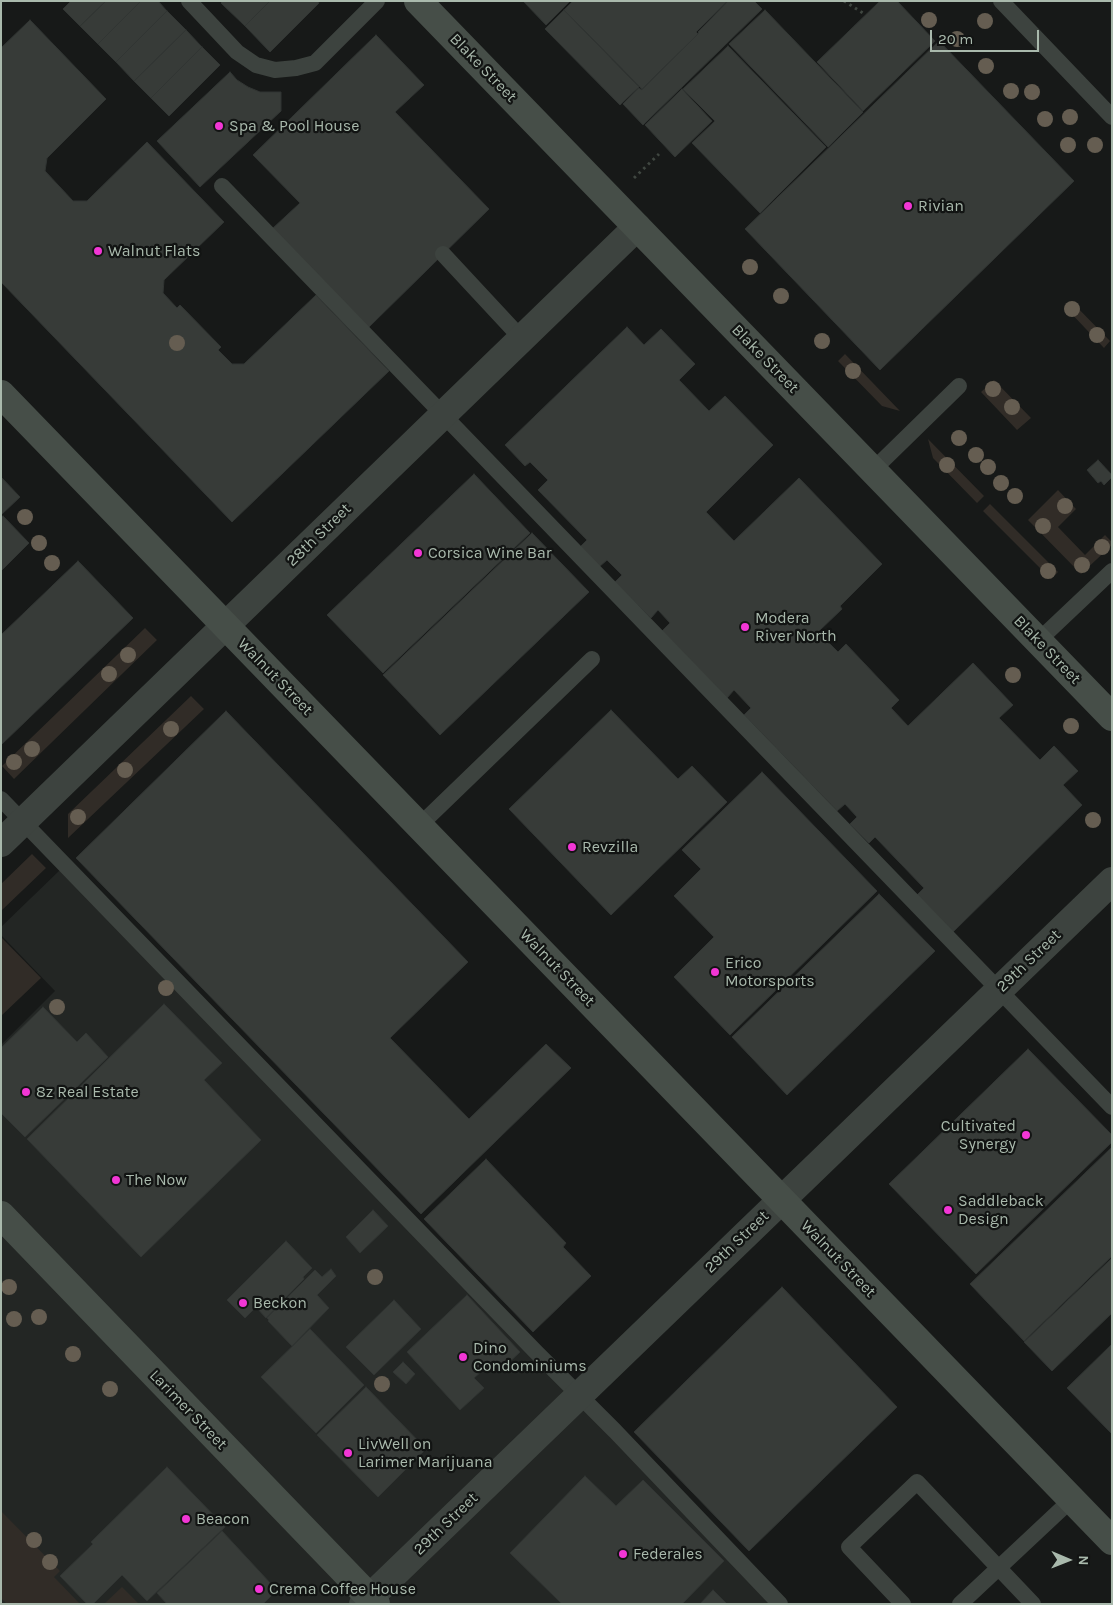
<!DOCTYPE html>
<html>
<head>
<meta charset="utf-8">
<style>
	body { margin:0 }
	#map { position:relative; width:1113px; height:1605px; overflow:hidden; background:#171918; font-family:Karla,sans-serif }
	canvas { display:block }
	.frame { position:absolute; inset:0; border:2px solid #a9b9ac; pointer-events:none }
	.north { position:absolute; left:1043px; top:1535px; width:50px; height:50px; -webkit-text-stroke:4px #121413; paint-order:stroke; rotate:91deg; font-size:14px; font-weight:700; line-height:20px; text-align:center; color:#a9b9ac }
	.north::after { content:''; display:block; margin:auto; width:18px; height:22px; background:#a9b9ac; clip-path:polygon(50% 0,100% 100%,50% 72%,0 100%) }
	.scale { position:absolute; left:930px; top:30px; width:109px; height:22px; box-sizing:border-box; border:2px solid #a9b9ac; border-top:0; padding-left:6px; font-size:15px; line-height:18px; white-space:nowrap; color:#a9b9ac; -webkit-text-stroke:4px #121413; paint-order:stroke }
</style>
</head>
<body>
<div id="map">
<canvas width="1113" height="1605"></canvas>
<div class="frame"></div>
<div class="north">N</div>
<div class="scale">20 m</div>
</div>
<script>
const ctx = document.querySelector('canvas').getContext('2d');
ctx.lineJoin = 'round';
function fill(path, color) { ctx.fillStyle = color; ctx.fill(path, 'evenodd'); }
const shape = rows => new Path2D(rows.map(r => 'M' + r).join(''));
function stroke(path, color, width, dash) { ctx.strokeStyle = color; ctx.lineWidth = width; ctx.lineCap = dash ? 'butt' : 'round'; ctx.setLineDash(dash || []); ctx.stroke(path); }
function write(font, color, halo, rows, align = 'center') {
  ctx.font = font + ' Karla,sans-serif'; ctx.lineWidth = 4.5; ctx.setLineDash([]); ctx.textBaseline = 'middle'; ctx.strokeStyle = halo; ctx.fillStyle = color; for (const [text, x, y, turn = 0] of rows) {
    ctx.save(); ctx.translate(x, y); ctx.rotate((+turn || 0) * Math.PI / 180); ctx.textAlign = isNaN(turn) ? turn : align; if (halo) ctx.strokeText(text, 0, 0); ctx.fillText(text, 0, 0); ctx.restore();
  }
}
const built = shape([
	[60,870,777,1604,1,1604,1,1045,55,991,1,935,1,927]
]);
const green = shape([
	[1072,302,1110,341,1104,348,1066,308],
	[845,354,900,411,882,406,838,361],
	[994,380,1031,418,1017,430,981,392],
	[928,439,984,496,977,503,933,458],
	[1058,490,1076,509,1058,527,1085,555,1105,535,1112,542,1112,545,1081,574,1028,520],
	[990,504,1058,572,1051,579,983,511],
	[145,628,157,640,14,779,2,766],
	[191,696,204,709,68,838,68,814],
	[32,854,46,868,1,911,1,884],
	[1,937,41,978,1,1016],
	[1,1511,60,1571,54,1577,80,1604,7,1604,1,1598],
	[122,1587,139,1604,104,1604]
]);
const building = shape([
	[71,1,106,1,80,26,63,9,71,1],
	[106,1,141,1,98,44,80,26,106,1],
	[141,1,158,1,167,11,116,62,98,44,141,1],
	[223,1,270,1,245,26,221,3,223,1],
	[270,1,318,1,319,3,270,52,245,26,270,1],
	[523,1,570,1,546,25,523,1],
	[573,1,727,1,696,32,698,34,642,89,564,10,573,1],
	[728,1,754,1,762,9,643,125,623,104,639,88,642,90,699,33,698,32,728,1],
	[880,1,897,1,935,41,863,111,817,62,880,1],
	[564,10,639,87,620,105,545,29,564,10],
	[765,10,863,112,828,147,729,44,765,10],
	[167,11,186,30,134,81,116,62,167,11],
	[30,20,106,99,47,158,45,171,73,201,87,201,147,142,224,222,164,280,163,293,177,308,180,305,221,347,218,350,232,364,244,364,316,295,389,371,232,522,1,282,1,48,30,20],
	[186,30,202,47,151,98,134,81,186,30],
	[376,35,424,85,395,112,489,209,368,328,272,229,300,203,253,155,376,35],
	[939,41,1074,181,880,370,745,229,939,41],
	[728,46,826,147,760,213,692,143,715,121,683,89,728,46],
	[202,47,220,65,169,116,151,98,202,47],
	[230,72,237,80,248,87,260,92,281,92,281,111,200,187,157,141,230,72],
	[682,89,712,121,675,157,645,125,682,89],
	[627,327,644,345,661,329,695,364,679,380,709,411,725,396,773,445,706,512,734,541,799,478,882,564,840,606,842,609,818,632,838,652,846,644,899,700,891,708,908,726,973,663,1013,705,999,718,1040,760,1054,746,1078,771,1063,785,1082,805,953,932,917,895,924,888,875,837,869,843,850,824,857,817,845,804,837,811,744,715,751,708,734,690,727,698,662,631,670,623,658,610,651,618,615,582,622,575,607,560,599,567,580,547,587,540,538,490,548,480,530,462,525,466,505,445,627,327],
	[1098,460,1112,475,1112,477,1104,485,1101,481,1098,483,1087,470,1098,460],
	[474,474,530,533,383,673,327,615,474,474],
	[1,477,20,497,1,515,1,477],
	[3,516,29,543,1,571,1,518,3,516],
	[532,533,589,592,440,735,383,675,532,533],
	[78,561,133,618,1,745,1,635,78,561],
	[611,710,678,779,692,766,727,802,611,915,509,809,611,710],
	[226,711,468,962,390,1038,469,1119,546,1044,571,1068,421,1214,76,858,226,711],
	[762,772,877,891,730,1035,674,977,714,937,674,896,701,869,682,850,762,772],
	[879,894,935,951,787,1095,732,1037,879,894],
	[164,1004,222,1063,204,1080,261,1140,141,1257,27,1139,164,1004],
	[43,1007,77,1042,86,1033,108,1057,25,1137,1,1113,1,1048,43,1007],
	[1028,1049,1112,1135,1112,1142,976,1274,889,1184,1028,1049],
	[1112,1147,1112,1256,1024,1341,970,1284,1112,1147],
	[486,1159,566,1243,563,1247,591,1276,533,1332,424,1219,486,1159],
	[373,1210,388,1226,360,1253,346,1237,373,1210],
	[286,1241,312,1268,303,1277,304,1279,266,1318,256,1307,245,1318,227,1300,286,1241],
	[1112,1258,1112,1313,1052,1371,1024,1342,1112,1258],
	[331,1269,336,1276,317,1295,329,1308,292,1346,268,1321,269,1320,267,1318,315,1270,322,1277,331,1269],
	[782,1287,897,1407,749,1551,634,1432,782,1287],
	[467,1295,520,1352,500,1371,492,1362,474,1378,484,1388,460,1410,407,1352,467,1295],
	[394,1300,421,1329,374,1375,346,1347,394,1300],
	[310,1329,364,1385,316,1433,261,1377,310,1329],
	[1112,1344,1112,1434,1067,1388,1112,1344],
	[403,1362,415,1374,406,1384,393,1372,403,1362],
	[366,1387,426,1449,378,1497,317,1435,366,1387],
	[167,1467,225,1527,147,1601,122,1575,93,1604,87,1604,60,1576,93,1544,91,1542,167,1467],
	[585,1476,616,1506,643,1480,724,1561,682,1604,562,1604,510,1553,585,1476],
	[222,1531,272,1585,272,1595,263,1604,167,1604,157,1593,222,1531],
	[713,1590,727,1604,700,1604,713,1590]
]);
const path = shape([
	[844,1,866,15],
	[634,178,659,154]
]);
const lane = shape([
	[189,1,237,52,256,65,275,70,296,68,315,63,377,1],
	[1001,1,1112,117],
	[222,186,1112,1107],
	[443,254,522,339],
	[873,470,959,386],
	[1038,641,1112,571],
	[1,799,536,1352,615,1431,780,1604],
	[419,826,592,659],
	[903,1604,849,1547,917,1482,1033,1604],
	[960,1604,1071,1500]
]);
const street = shape([
	[1,843,637,227],
	[363,1604,1112,881]
]);
const secondary = shape([
	[418,1,1112,717],
	[1,394,1112,1541],
	[1,1215,376,1604]
]);
const trees = [
	[929,20],
	[985,21],
	[957,39],
	[986,66],
	[1011,91],
	[1032,92],
	[1070,117],
	[1045,119],
	[1068,145],
	[1095,145],
	[750,267],
	[781,296],
	[1072,309],
	[1097,335],
	[822,341],
	[177,343],
	[853,371],
	[993,389],
	[1012,407],
	[959,438],
	[976,455],
	[947,465],
	[988,467],
	[1001,483],
	[1015,496],
	[1065,506],
	[25,517],
	[1043,526],
	[39,543],
	[1102,547],
	[52,563],
	[1082,565],
	[1048,571],
	[128,655],
	[109,674],
	[1013,675],
	[1071,726],
	[171,729],
	[32,749],
	[14,762],
	[125,770],
	[78,817],
	[1093,820],
	[166,988],
	[57,1007],
	[375,1277],
	[9,1287],
	[39,1317],
	[14,1319],
	[73,1354],
	[382,1384],
	[110,1389],
	[34,1540],
	[50,1562]
];
const markers = [
	[219,126,5,"#f236d5"],
	[908,206,5,"#f236d5"],
	[98,251,5,"#f236d5"],
	[418,553,5,"#f236d5"],
	[745,627,5,"#f236d5"],
	[572,847,5,"#f236d5"],
	[715,972,5,"#f236d5"],
	[26,1092,5,"#f236d5"],
	[1026,1135,5,"#f236d5"],
	[116,1180,5,"#f236d5"],
	[948,1210,5,"#f236d5"],
	[243,1303,5,"#f236d5"],
	[463,1357,5,"#f236d5"],
	[348,1453,5,"#f236d5"],
	[186,1519,5,"#f236d5"],
	[623,1554,5,"#f236d5"],
	[259,1589,5,"#f236d5"]
];
const streetNames = [
	["Blake Street",483,68,46],
	["Blake Street",765,359,46],
	["28th Street",319,535,-44],
	["Blake Street",1047,650,46],
	["Walnut Street",275,677,46],
	["29th Street",1029,961,-44],
	["Walnut Street",557,968,46],
	["29th Street",737,1242,-44],
	["Walnut Street",838,1259,46],
	["Larimer Street",188,1410,46],
	["29th Street",446,1524,-44]
];
const poiNames = [
	["Spa & Pool House",229,126],
	["Rivian",918,206],
	["Walnut Flats",108,251],
	["Corsica Wine Bar",428,553],
	["Modera",755,618],
	["River North",755,636],
	["Revzilla",582,847],
	["Erico",725,963],
	["Motorsports",725,981],
	["8z Real Estate",36,1092],
	["Cultivated",1016,1126,"right"],
	["Synergy",1016,1144,"right"],
	["The Now",126,1180],
	["Saddleback",958,1201],
	["Design",958,1219],
	["Beckon",253,1303],
	["Dino",473,1348],
	["Condominiums",473,1366],
	["LivWell on",358,1444],
	["Larimer Marijuana",358,1462],
	["Beacon",196,1519],
	["Federales",633,1554],
	["Crema Coffee House",269,1589]
];
fill(built, '#232624');
fill(green, '#312c27');
fill(building, '#373b38');
stroke(building, '#313533', 1);
stroke(path, '#404741', 3, [2.5, 4]);
stroke(lane, '#3d433f', 16);
stroke(street, '#3d433f', 28);
stroke(secondary, '#464e48', 28);
ctx.fillStyle = '#655d51';
for (const [x, y] of trees) { ctx.beginPath(); ctx.arc(x, y, 8, 0, 2 * Math.PI); ctx.fill(); }
for (const [x, y, r, color] of markers) { const dot = new Path2D(); dot.arc(x, y, r, 0, 2 * Math.PI); ctx.fillStyle = color; ctx.fill(dot); stroke(dot, '#121413', 2); }
write('16px', '#a9b9ac', '#121413', streetNames);
write('16px', '#a9b9ac', '#121413', poiNames, 'left');
</script>
</body>
</html>
